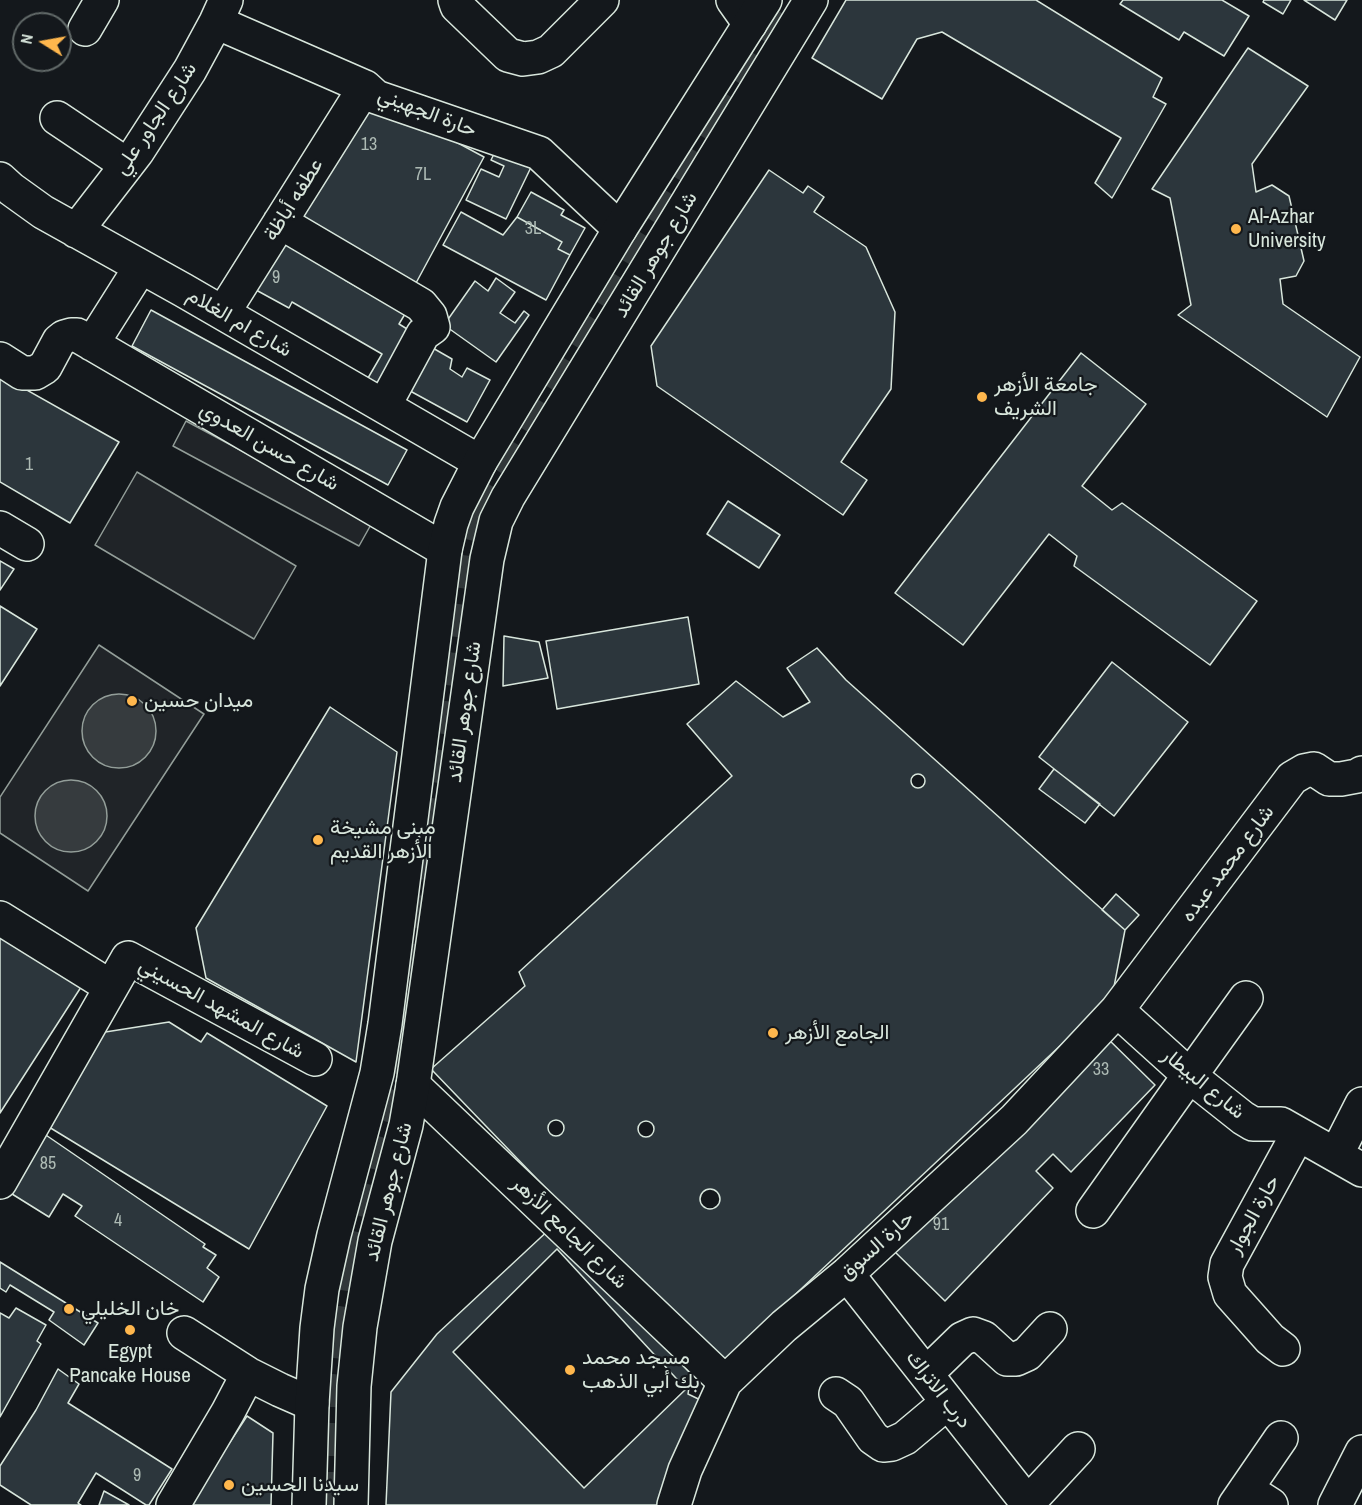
<!DOCTYPE html>
<html>
<head>
<meta charset="utf-8">
<style>
	body { margin:0 }
	#map { position:relative; width:1362px; height:1505px; overflow:hidden; background:#14181c; font-family:"Archivo Narrow",sans-serif }
	canvas { display:block }
	.north { position:absolute; left:12px; top:12px; width:60px; height:60px; box-sizing:border-box; background:#14181c; border:2px solid #626a69; border-radius:50%; rotate:281deg; font-size:16px; font-weight:700; line-height:24px; text-align:center; color:#d8e6dc }
	.north::after { content:''; display:block; margin:auto; width:21px; height:27px; background:#ffb74d; clip-path:polygon(50% 0,100% 100%,50% 72%,0 100%) }
</style>
</head>
<body>
<div id="map">
<canvas width="1362" height="1505"></canvas>
<div class="north">N</div>
</div>
<script>
const ctx = document.querySelector('canvas').getContext('2d');
ctx.lineJoin = 'round';
function fill(path, color) { ctx.fillStyle = color; ctx.fill(path, 'evenodd'); }
const shape = rows => new Path2D(rows.map(r => 'M' + r).join(''));
function stroke(path, color, width, dash) { ctx.strokeStyle = color; ctx.lineWidth = width; ctx.lineCap = dash ? 'butt' : 'round'; ctx.setLineDash(dash || []); ctx.stroke(path); }
function write(font, color, halo, rows, align = 'center') {
  ctx.font = font + ' "Archivo Narrow",Vazirmatn,sans-serif'; ctx.lineWidth = 4.5; ctx.setLineDash([]); ctx.textBaseline = 'middle'; ctx.strokeStyle = halo; ctx.fillStyle = color; for (const [text, x, y, turn = 0] of rows) {
    ctx.save(); ctx.translate(x, y); ctx.rotate((+turn || 0) * Math.PI / 180); ctx.textAlign = isNaN(turn) ? turn : align; if (halo) ctx.strokeText(text, 0, 0); ctx.fillText(text, 0, 0); ctx.restore();
  }
}
const green = shape([
	[186,421,373,521,359,546,173,446,186,421],
	[137,472,296,566,254,639,95,545,137,472],
	[99,645,204,714,88,891,0,833,0,797,99,645]
]);
const water = shape([
	'82 731a37 37 0 1 1 74 0a37 37 0 1 1-74 0Z',
	'35 816a36 36 0 1 1 72 0a36 36 0 1 1-72 0Z'
]);
const building = shape([
	[846,0,1036,0,1162,78,1153,97,1166,104,1112,198,1095,183,1121,138,942,32,917,39,882,99,812,58,846,0],
	[1123,0,1222,0,1249,16,1224,56,1184,32,1179,40,1120,4,1123,0],
	[1264,0,1291,0,1283,14,1263,2,1264,0],
	[1304,0,1347,0,1335,20,1304,0],
	[1248,48,1308,86,1252,164,1256,192,1272,185,1289,196,1304,261,1296,276,1280,279,1283,304,1360,357,1327,417,1178,315,1191,305,1170,198,1152,189,1248,48],
	[365,93,484,157,416,283,297,219,365,93],
	[500,142,535,159,506,219,466,200,481,169,499,177,504,166,491,160,500,142],
	[769,170,803,193,808,186,824,197,814,212,866,247,895,312,891,389,841,462,867,480,843,515,657,386,651,346,769,170],
	[531,192,564,210,561,215,585,228,570,255,558,249,562,242,517,217,531,192],
	[461,212,503,235,517,217,562,242,558,249,570,255,546,300,443,245,461,212],
	[284,230,351,268,345,280,405,314,399,324,412,332,383,403,361,390,382,354,292,302,289,308,256,290,284,230],
	[496,278,515,292,500,313,515,323,524,311,529,315,496,362,444,325,475,281,488,291,496,278],
	[151,310,407,450,388,485,132,346,151,310],
	[424,343,452,359,450,369,462,377,467,368,490,380,467,422,401,386,424,343],
	[1081,353,1146,404,1082,486,1112,510,1122,503,1257,601,1210,665,1074,566,1077,556,1049,534,963,645,895,593,1081,353],
	[0,375,119,442,70,523,0,482,0,375],
	[728,501,780,535,759,568,707,534,728,501],
	[0,561,14,569,0,590,0,561],
	[0,606,37,629,0,686,0,606],
	[688,617,699,684,557,709,546,641,688,617],
	[504,636,539,642,548,678,503,686,504,636],
	[817,648,846,680,1125,930,1112,997,718,1367,431,1069,525,986,519,972,732,776,687,724,736,681,783,717,810,702,787,668,817,648],
	[1112,662,1188,722,1114,816,1039,757,1112,662],
	[330,707,397,752,356,1062,206,978,196,928,330,707],
	[1054,769,1100,804,1085,823,1039,789,1054,769],
	'911 781a7 7 0 1 1 14 0a7 7 0 1 1-14 0Z',
	[1116,894,1139,915,1125,930,1102,910,1116,894],
	[0,930,83,984,0,1113,0,930],
	[169,1022,201,1042,207,1033,327,1106,249,1249,44,1124,99,1033,169,1022],
	[1103,1034,1155,1085,1071,1172,1053,1154,1036,1171,1053,1188,945,1301,893,1250,1103,1034],
	'548 1128a8 8 0 1 1 16 0a8 8 0 1 1-16 0Z',
	'638 1129a8 8 0 1 1 16 0a8 8 0 1 1-16 0Z',
	[40,1131,205,1244,203,1247,216,1255,207,1268,219,1277,203,1302,75,1216,82,1206,63,1194,49,1217,4,1189,40,1131],
	'700 1199a10 10 0 1 1 20 0a10 10 0 1 1-20 0Z',
	[553,1226,691,1374,688,1394,713,1406,666,1505,386,1505,391,1392,437,1334,553,1226],
	[557,1249,686,1389,584,1488,453,1352,557,1249],
	[0,1262,98,1323,84,1345,49,1320,54,1312,10,1285,6,1292,0,1288,0,1262],
	[16,1308,46,1325,37,1341,41,1344,0,1417,0,1313,9,1318,16,1308],
	[58,1369,79,1384,68,1403,172,1469,149,1505,146,1505,96,1473,78,1503,81,1505,31,1505,0,1485,0,1466,36,1410,58,1369],
	[247,1416,273,1433,271,1505,189,1505,247,1416],
	[104,1491,129,1505,99,1505,104,1491]
]);
const majorTunnel = shape([
	[712,124,787,0],
	[471,512,486,484,719,101],
	[350,1264,354,1237,397,1075,405,1025,466,552,476,513,487,494],
	[331,1338,348,1241],
	[330,1505,333,1383,341,1315]
]);
const minor = shape([
	[455,0,457,6,508,55,523,59,538,57,551,51,602,0],
	[733,0,750,24],
	[216,22,365,87,376,97,539,153,620,229],
	[85,29,102,0],
	[57,118,127,165],
	[0,179,11,189,43,212,183,290,480,462],
	[280,222,421,305,430,316,433,327,423,334,384,406],
	[76,231,137,152,190,70,216,22,226,0],
	[223,313,365,87],
	[92,344,140,268],
	[0,359,22,373,35,373,45,367,59,341,64,337,71,335,77,335,445,550],
	[0,528,27,544],
	[0,918,111,987],
	[1117,1010,1190,1076,1243,1118,1253,1124,1281,1124,1362,1170],
	[1190,1076,1246,998],
	[413,1085,725,1382],
	[1336,1155,1362,1104],
	[0,1182,128,958,315,1059],
	[1093,1211,1181,1087],
	[847,1274,1029,1505],
	[184,1333,248,1374,280,1390,312,1404],
	[1283,1349,1270,1339,1230,1294,1225,1277,1227,1264,1298,1134],
	[926,1374,962,1339,973,1334,984,1338,1007,1359,1016,1359,1027,1354,1050,1329],
	[836,1394,848,1402,873,1438,883,1445,892,1444,905,1438,948,1402],
	[1246,1489,1271,1505],
	[1028,1503,1078,1449],
	[173,1505,228,1412,248,1374],
	[674,1505,685,1470,725,1382,784,1326,847,1274,1014,1120,1117,1010,1292,778,1304,771,1314,769,1329,779,1341,779,1357,776,1362,773],
	[1235,1505,1281,1438],
	[1335,1505,1362,1452]
]);
const major = shape([
	[309,1505,312,1404,317,1328,322,1289,334,1235,377,1073,385,1024,445,550,451,524,457,507,480,462,620,229,765,0],
	[351,1505,354,1386,360,1327,375,1241,406,1125,413,1085,487,559,496,521,508,497,811,0]
]);
const markers = [
	[1236,229,6,"#ffb74d"],
	[982,397,6,"#ffb74d"],
	[132,701,6,"#ffb74d"],
	[318,840,6,"#ffb74d"],
	[773,1033,6,"#ffb74d"],
	[69,1309,6,"#ffb74d"],
	[130,1330,6,"#ffb74d"],
	[570,1370,6,"#ffb74d"],
	[229,1485,6,"#ffb74d"]
];
const numberNames = [
	["13",369,145],
	["7L",423,175],
	["3L",533,229],
	["9",276,278],
	["1",29,465],
	["33",1101,1070],
	["85",48,1164],
	["4",118,1221],
	["91",941,1225],
	["9",137,1476]
];
const streetNames = [
	["حارة الجهيني",427,113,21],
	["شارع الجاور علي",156,119,-56],
	["عطفه أباظة",294,200,-58],
	["شارع جوهر القائد",656,255,-59],
	["شارع ام الغلام",239,323,30],
	["شارع حسن العدوي",269,447,30],
	["شارع جوهر القائد",465,712,-82],
	["شارع محمد عبده",1228,864,-53],
	["شارع المشهد الحسيني",221,1009,29],
	["شارع البيطار",1203,1084,39],
	["شارع جوهر القائد",389,1192,-76],
	["حارة الجوار",1254,1215,-61],
	["شارع الجامع الأزهر",569,1233,44],
	["حارة السوق",877,1246,-42],
	["درب الاتراك",938,1390,52]
];
const poiNames = [
	["Al-Azhar",1248,217],
	["University",1248,241],
	["جامعة الأزهر",994,385],
	["الشريف",994,409],
	["ميدان حسين",144,701],
	["مبنى مشيخة",330,828],
	["الأزهر القديم",330,852],
	["الجامع الأزهر",785,1033],
	["خان الخليلي",81,1309],
	["Egypt",130,1352,"center"],
	["Pancake House",130,1376,"center"],
	["مسجد محمد",582,1358],
	["بك أبي الذهب",582,1382],
	["سيدنا الحسين",241,1485]
];
fill(green, '#202428');
stroke(green, '#939e99', 1.5);
fill(water, '#363b3e');
stroke(water, '#939e99', 1.5);
fill(building, '#2c363c');
stroke(building, '#d8e6dc', 1.5);
stroke(majorTunnel, '#313739', 33, [33, 16]);
stroke(minor, '#d8e6dc', 36);
stroke(major, '#d8e6dc', 36);
stroke(minor, '#14181c', 33);
stroke(major, '#14181c', 33);
for (const [x, y, r, color] of markers) { const dot = new Path2D(); dot.arc(x, y, r, 0, 2 * Math.PI); ctx.fillStyle = color; ctx.fill(dot); stroke(dot, '#14181c', 2); }
write('18px', '#adbab4', null, numberNames);
write('21px', '#d8e6dc', '#14181c', streetNames);
write('21px', '#d8e6dc', '#14181c', poiNames, 'left');
</script>
</body>
</html>
